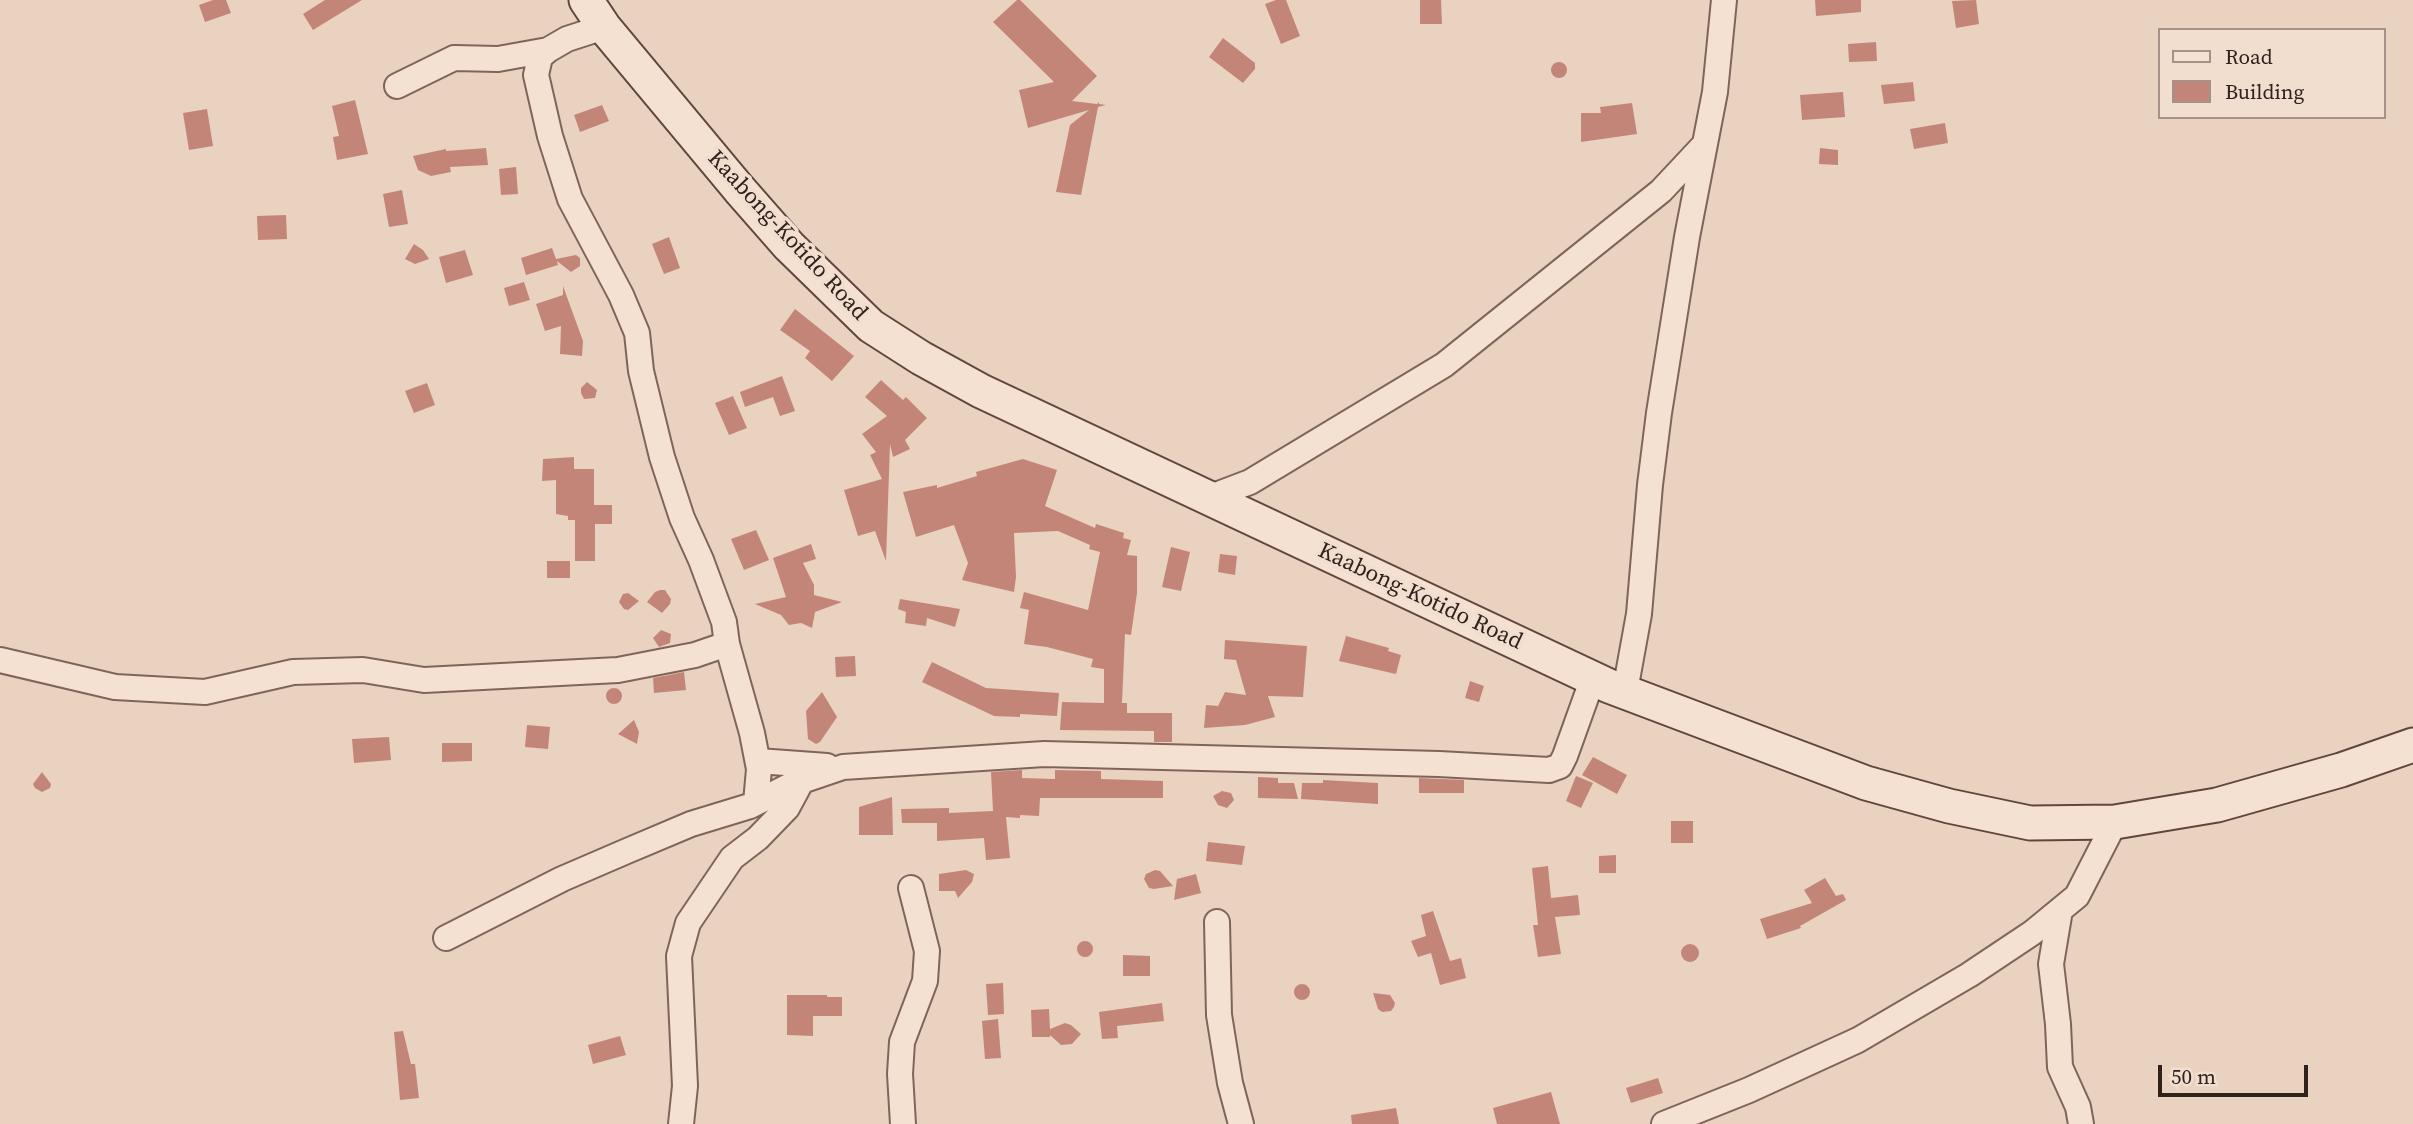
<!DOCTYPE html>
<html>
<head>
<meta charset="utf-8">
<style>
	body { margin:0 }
	#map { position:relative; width:2413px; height:1124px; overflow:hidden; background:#e9d2c0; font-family:"Source Serif 4",serif }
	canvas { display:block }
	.legend { position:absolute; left:2158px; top:28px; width:228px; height:91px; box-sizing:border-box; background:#f1decf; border:2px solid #a49288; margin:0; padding:9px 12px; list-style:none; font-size:21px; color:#31211d }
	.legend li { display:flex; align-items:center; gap:14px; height:35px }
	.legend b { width:35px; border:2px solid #a49288 }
	.scale { position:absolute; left:2158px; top:1065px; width:150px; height:32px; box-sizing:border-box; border:4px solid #31211d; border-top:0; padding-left:9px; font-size:21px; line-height:24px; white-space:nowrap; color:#31211d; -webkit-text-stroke:5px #f1decf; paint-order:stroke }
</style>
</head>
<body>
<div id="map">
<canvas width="2413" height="1124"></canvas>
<ul class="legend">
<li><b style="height:9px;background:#f5e1d2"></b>Road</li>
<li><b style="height:19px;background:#c48579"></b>Building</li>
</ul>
<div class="scale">50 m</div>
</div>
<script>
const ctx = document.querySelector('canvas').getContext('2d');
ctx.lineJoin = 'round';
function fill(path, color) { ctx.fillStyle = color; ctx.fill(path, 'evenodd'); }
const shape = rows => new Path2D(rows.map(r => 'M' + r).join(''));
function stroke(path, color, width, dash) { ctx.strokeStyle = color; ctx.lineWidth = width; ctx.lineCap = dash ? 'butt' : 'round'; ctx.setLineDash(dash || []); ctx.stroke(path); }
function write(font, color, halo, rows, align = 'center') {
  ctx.font = font + ' "Source Serif 4",serif'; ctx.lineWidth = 7; ctx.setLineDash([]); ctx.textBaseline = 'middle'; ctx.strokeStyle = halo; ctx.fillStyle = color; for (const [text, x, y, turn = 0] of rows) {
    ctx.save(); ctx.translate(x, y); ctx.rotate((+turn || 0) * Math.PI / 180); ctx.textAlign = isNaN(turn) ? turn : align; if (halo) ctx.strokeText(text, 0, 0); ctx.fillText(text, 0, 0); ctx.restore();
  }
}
const building = shape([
	[213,0,226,0,231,13,205,22,199,5],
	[325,0,362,0,313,30,303,14],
	[1017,0,1020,0,1097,76,1072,101,1097,104,1099,102,1099,104,1106,105,1098,107,1081,195,1056,192,1070,125,1089,110,1028,128,1019,90,1054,82,993,22],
	[1276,0,1286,0,1300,36,1281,44,1265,4],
	[1420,0,1441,0,1442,24,1420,24],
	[1815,0,1861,0,1861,12,1816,16],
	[1976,0,1979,24,1956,28,1952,1],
	[1223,38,1255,63,1255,69,1243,83,1209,57],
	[1876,42,1877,61,1849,62,1848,44],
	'1551 70a8 8 0 1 1 16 0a8 8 0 1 1-16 0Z',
	[1913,82,1915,101,1884,104,1881,85],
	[1843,92,1845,117,1802,120,1800,95],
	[355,100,368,154,337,160,333,137,339,136,332,106],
	[1632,103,1637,134,1581,142,1581,113,1601,113,1600,107],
	[602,105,609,121,580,132,574,115],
	[207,109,213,146,189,150,183,113],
	[1945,123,1948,143,1914,149,1910,129],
	[486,148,488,165,450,167,451,172,431,176,418,170,413,156,446,149,446,151],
	[1820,148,1838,150,1838,165,1819,164],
	[516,167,518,194,501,195,499,169],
	[402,190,408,224,389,227,383,194],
	[286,215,287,239,258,240,257,216],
	[669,237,680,268,664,274,652,244],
	[414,244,423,250,429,259,415,264,405,259],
	[552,248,556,259,576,255,580,258,580,266,571,272,557,261,558,265,526,275,521,258],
	[465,250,473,275,446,283,439,257],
	[524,282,530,300,509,306,504,288],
	[563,286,583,341,582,356,560,354,561,326,545,331,536,304,563,295],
	[795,309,854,356,832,381,805,358,810,351,780,330],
	[782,376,795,411,780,416,773,397,745,407,740,392],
	[881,380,903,400,906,397,927,418,905,440,910,449,893,457,890,444,886,561,875,531,858,536,844,490,882,479,870,455,876,452,862,434,887,416,865,397],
	[587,382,597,390,595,398,584,399,581,393,581,388],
	[427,383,435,405,414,413,405,391],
	[733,396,747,428,729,435,715,403],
	[574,457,574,469,594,469,594,505,612,505,612,524,595,524,595,561,575,561,575,520,568,520,568,516,556,514,556,480,542,481,543,459],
	[1023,459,1057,470,1045,506,1095,528,1096,524,1124,533,1123,538,1131,540,1127,555,1137,556,1137,593,1131,635,1125,634,1122,703,1127,703,1127,713,1172,713,1172,742,1154,742,1154,731,1060,730,1062,702,1104,703,1104,669,1091,667,1093,659,1047,647,1024,644,1029,610,1020,608,1024,592,1088,610,1100,552,1089,549,1090,545,1058,531,1014,533,1016,577,1014,592,962,580,968,563,954,525,916,537,903,492,937,485,937,488,977,476,976,472],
	[756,530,769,560,744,570,731,539],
	[811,544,816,559,803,563,814,585,814,595,842,602,815,612,812,628,801,623,789,625,781,615,755,604,786,597,773,558],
	[1171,547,1190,552,1181,591,1162,587],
	[1220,554,1237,556,1235,575,1218,572],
	[547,561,570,561,570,578,547,578],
	[660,590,665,590,671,599,670,604,662,613,647,602,655,592],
	[628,593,639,601,628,610,624,609,619,602,623,594],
	[900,599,960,609,955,627,927,618,926,626,905,623,906,612,898,609],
	[661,630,671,634,670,643,659,647,653,638],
	[1346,636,1389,648,1388,651,1401,655,1396,674,1339,661],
	[1225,640,1307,646,1303,697,1268,696,1275,717,1245,725,1204,728,1206,705,1218,706,1225,692,1246,695,1236,660,1224,659],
	[855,656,856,676,836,677,835,657],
	[932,662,986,688,1059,693,1057,716,1020,714,1020,717,994,716,922,682],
	[684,672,686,690,654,693,653,678],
	[1470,681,1484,686,1479,702,1465,698],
	'606 696a8 8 0 1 1 16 0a8 8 0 1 1-16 0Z',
	[822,692,837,717,820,742,816,744,808,739,806,711],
	[634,720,639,732,637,744,618,734],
	[527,725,550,727,548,749,525,747],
	[389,737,391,760,354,763,352,739],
	[442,743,472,743,472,761,442,762],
	[1593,757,1627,775,1617,794,1582,775],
	[1022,770,1022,778,1055,779,1055,770,1101,771,1101,779,1163,781,1163,798,1040,798,1039,816,1020,815,1020,818,1006,817,1010,858,986,860,984,838,937,841,937,823,902,823,901,809,949,808,949,813,993,811,991,772],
	[42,772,51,784,50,788,42,792,35,788,33,784],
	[1576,776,1593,783,1581,808,1566,801],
	[1258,777,1278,778,1278,783,1294,783,1298,799,1258,798],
	[1419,778,1464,780,1464,793,1419,793],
	[1323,780,1378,783,1378,804,1301,799,1302,783,1323,783],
	[1222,791,1231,793,1234,800,1227,808,1218,805,1213,796],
	[892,797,893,835,859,835,859,807],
	[1671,821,1693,821,1693,843,1671,843],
	[1208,842,1245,846,1242,865,1206,861],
	[1616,855,1616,873,1599,873,1599,856],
	[1548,866,1551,898,1578,895,1580,915,1555,917,1561,954,1538,957,1533,925,1538,925,1532,868],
	[966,870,974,874,972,882,958,898,955,891,939,891,939,874],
	[1155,870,1160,871,1173,886,1154,889,1149,888,1144,879,1146,874],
	[1196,874,1201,893,1174,900,1177,879],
	[1825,878,1836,896,1843,894,1846,900,1800,926,1801,928,1767,939,1760,919,1812,903,1804,890],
	[1433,911,1450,961,1461,958,1466,978,1440,985,1431,953,1418,957,1411,941,1426,936,1421,915],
	'1077 949a8 8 0 1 1 16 0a8 8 0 1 1-16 0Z',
	'1681 953a9 9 0 1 1 18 0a9 9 0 1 1-18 0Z',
	[1123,955,1150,956,1150,976,1123,976],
	[1003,983,1004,1014,988,1015,986,984],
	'1294 992a8 8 0 1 1 16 0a8 8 0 1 1-16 0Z',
	[1373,993,1390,995,1395,1003,1394,1007,1391,1011,1382,1012,1378,1009],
	[787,995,827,995,827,997,842,997,842,1016,813,1016,813,1036,787,1035],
	[1162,1003,1164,1021,1117,1026,1118,1038,1102,1039,1099,1012],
	[1049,1009,1050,1029,1065,1023,1071,1025,1081,1034,1072,1044,1061,1045,1050,1035,1050,1037,1032,1037,1031,1010],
	[998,1019,1001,1058,985,1059,982,1021],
	[403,1031,411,1064,415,1064,419,1098,400,1100,394,1032],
	[620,1036,626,1055,593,1064,588,1045],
	[1658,1078,1663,1093,1631,1103,1626,1088],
	[1551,1092,1560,1124,1497,1124,1493,1108],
	[1396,1108,1399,1124,1352,1124,1351,1115]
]);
const street = shape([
	[604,27,567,39,548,50,540,57,536,75,550,136,570,199,621,295,637,333,641,371,662,457,682,518,701,560,724,622,727,644,752,733,759,769,756,803],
	[397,86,454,58,498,59,548,50],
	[1208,498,1250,482,1444,365,1661,191,1705,144],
	[0,660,115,687,205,692,293,672,363,670,424,680,618,670,695,655,727,644],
	[1625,691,1639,614,1650,485,1659,413,1687,237,1715,92,1724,0],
	[758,761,827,766],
	[2060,910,2051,964,2058,1024,2060,1067,2078,1107,2081,1124],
	[1217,922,1219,1015,1230,1083,1241,1124],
	[446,938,562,879,627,851,691,824,750,806,793,784,843,767,1044,754,1439,764,1549,770,1560,766,1565,756,1593,678],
	[681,1124,685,1086,679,956,688,923,732,858,758,838,787,808,801,782],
	[903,1124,900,1074,902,1042,925,981,927,951,911,888],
	[1664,1124,1749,1090,1858,1040,1969,975,2032,933,2077,896,2115,822]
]);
const secondary = shape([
	[586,0,604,27,739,189,789,246,871,326,921,358,981,391,1609,686,1866,783,1949,806,2030,823,2115,822,2217,805,2341,770,2413,745]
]);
const streetNames = [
	["Kaabong-Kotido Road",787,236,47],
	["Kaabong-Kotido Road",1420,597,25]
];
fill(building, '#c48579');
stroke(street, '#80645a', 28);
stroke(secondary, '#62463d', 37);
stroke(street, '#f5e1d2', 24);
stroke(secondary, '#f5e1d2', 33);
write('23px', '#31211d', '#f1decf', streetNames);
</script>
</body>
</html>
